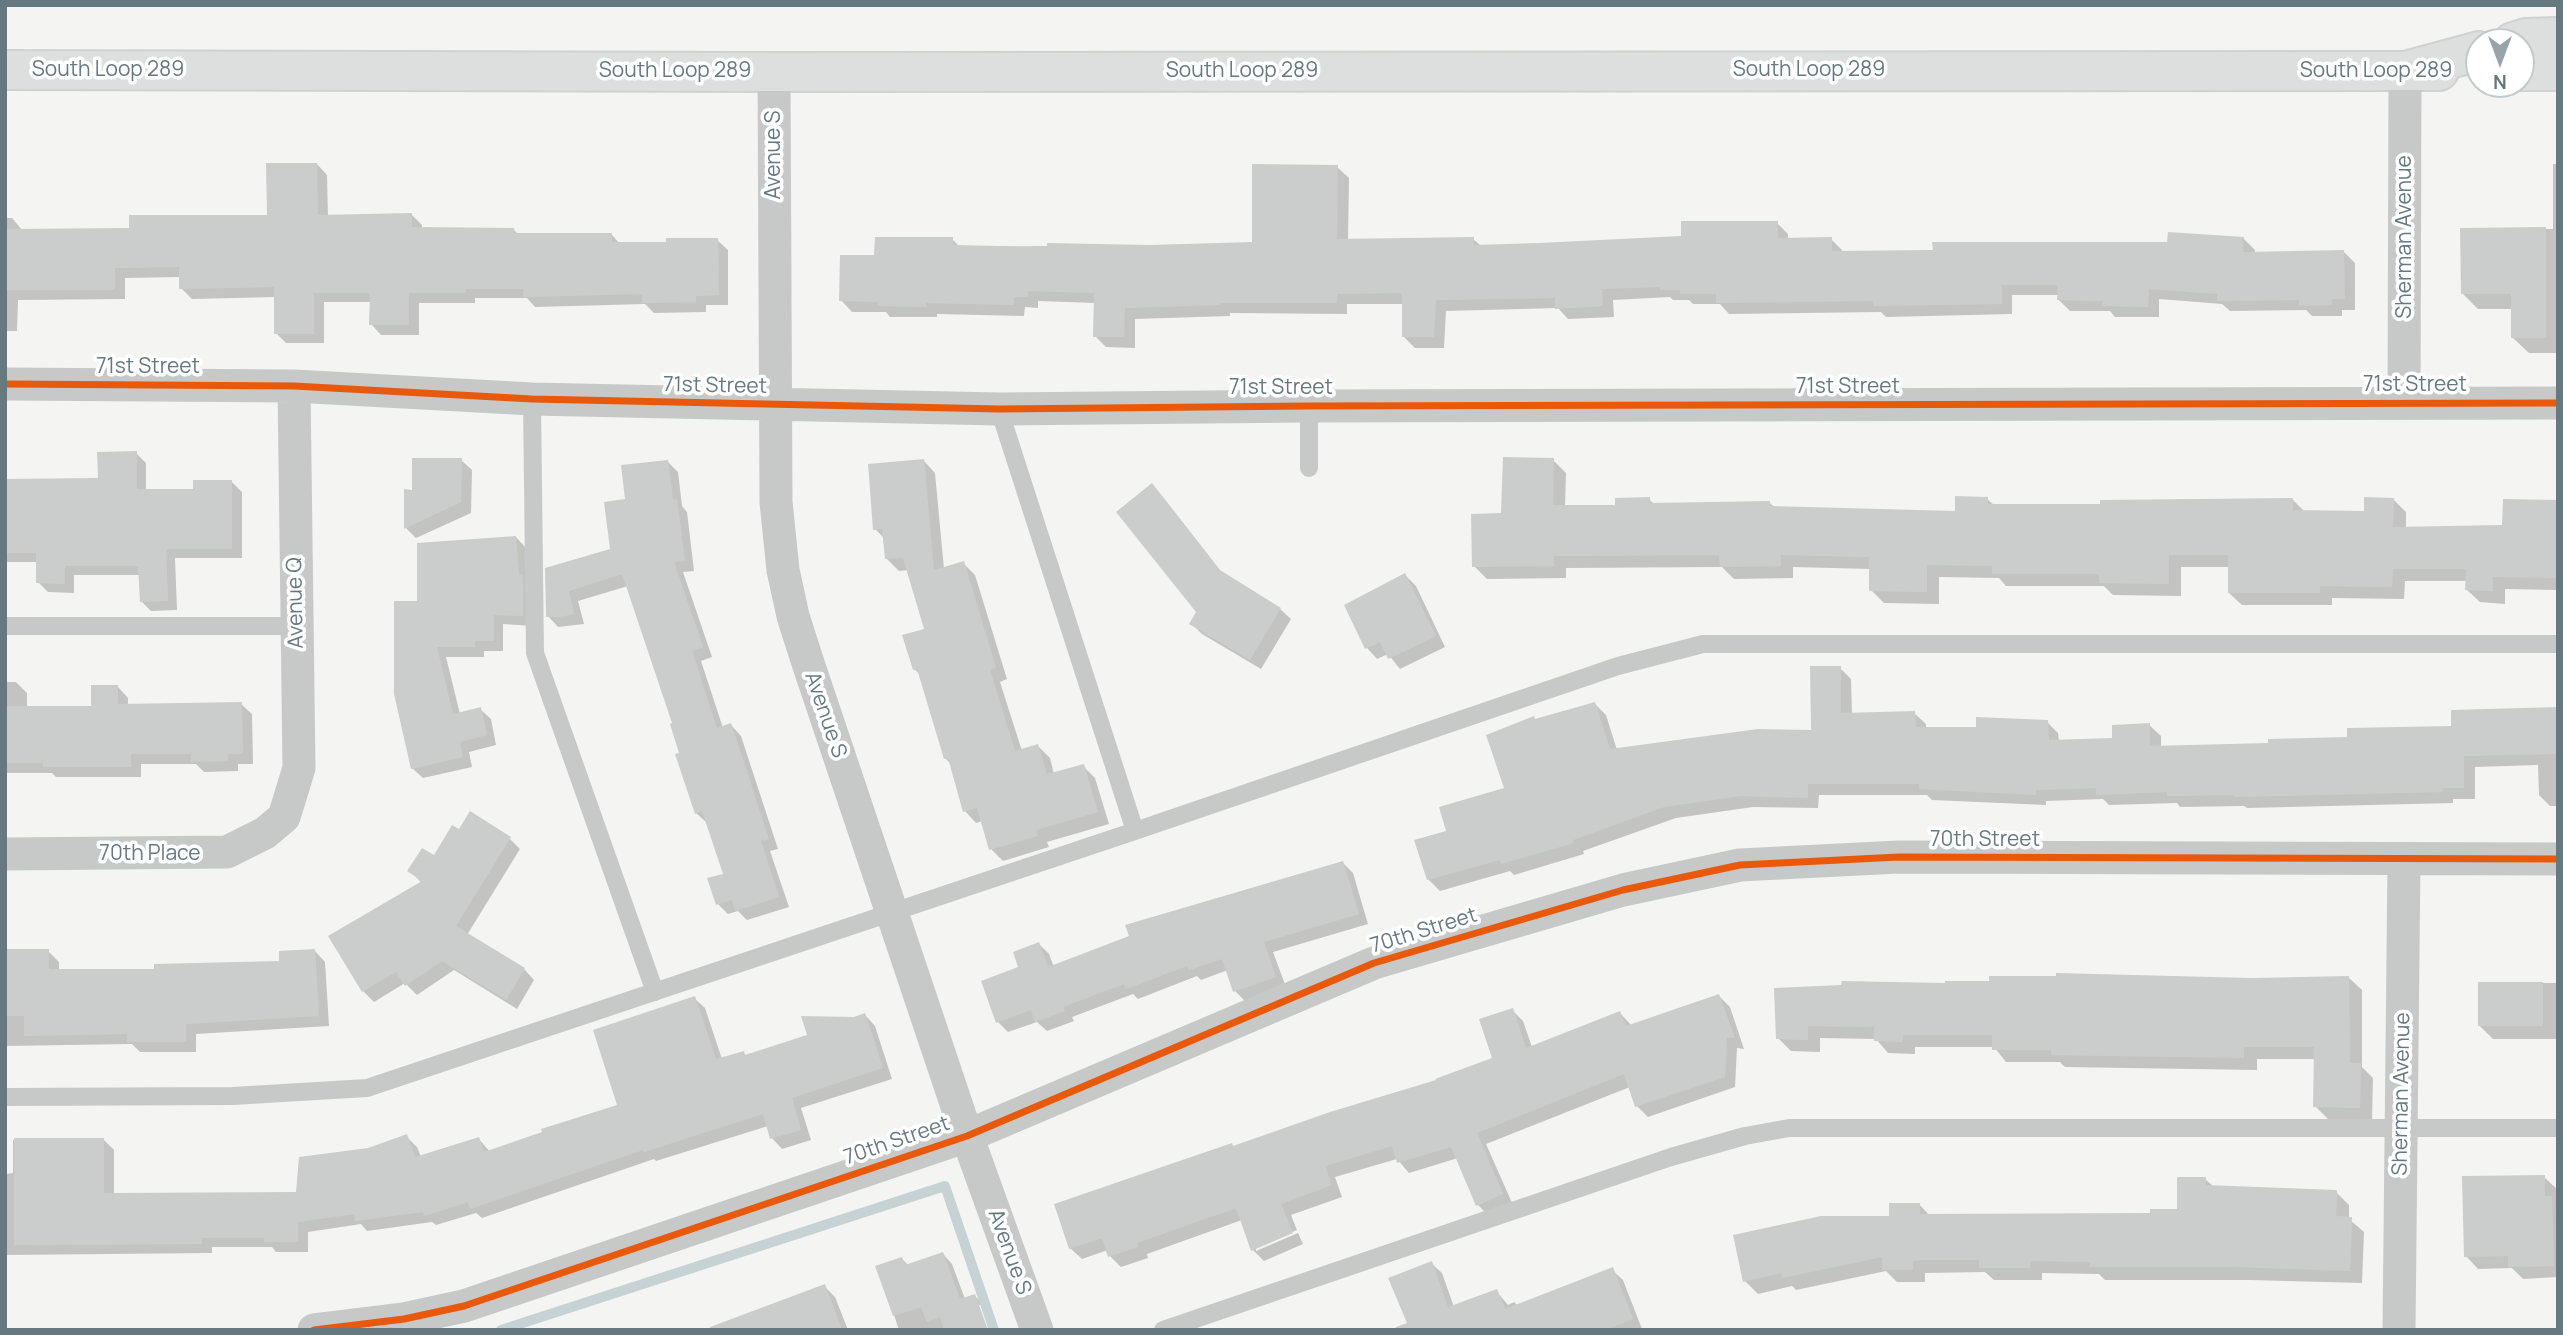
<!DOCTYPE html>
<html>
<head>
<meta charset="utf-8">
<style>
	body { margin:0 }
	#map { position:relative; width:2563px; height:1335px; overflow:hidden; background:#f4f4f3; font-family:Manrope,sans-serif }
	canvas { display:block }
	.frame { position:absolute; inset:0; border:7px solid #667981; pointer-events:none }
	.north { position:absolute; left:2465px; top:28px; width:70px; height:70px; box-sizing:border-box; background:#fff; border:2px solid #c2c9cd; border-radius:50%; rotate:180deg; font-size:19px; font-weight:700; line-height:28px; text-align:center; color:#667981 }
	.north::after { content:''; display:block; margin:auto; width:24px; height:32px; background:#98a4a9; clip-path:polygon(50% 0,100% 100%,50% 72%,0 100%) }
</style>
</head>
<body>
<div id="map">
<canvas width="2563" height="1335"></canvas>
<div class="frame"></div>
<div class="north">N</div>
</div>
<script>
const ctx = document.querySelector('canvas').getContext('2d');
ctx.lineJoin = 'round';
function fill(path, color) { ctx.fillStyle = color; ctx.fill(path, 'evenodd'); }
const shape = rows => new Path2D(rows.map(r => 'M' + r).join(''));
function stroke(path, color, width, dash) { ctx.strokeStyle = color; ctx.lineWidth = width; ctx.lineCap = dash ? 'butt' : 'round'; ctx.setLineDash(dash || []); ctx.stroke(path); }
function write(font, color, halo, rows, align = 'center') {
  ctx.font = font + ' Manrope,sans-serif'; ctx.lineWidth = 7; ctx.setLineDash([]); ctx.textBaseline = 'middle'; ctx.strokeStyle = halo; ctx.fillStyle = color; for (const [text, x, y, turn = 0] of rows) {
    ctx.save(); ctx.translate(x, y); ctx.rotate((+turn || 0) * Math.PI / 180); ctx.textAlign = isNaN(turn) ? turn : align; if (halo) ctx.strokeText(text, 0, 0); ctx.fillText(text, 0, 0); ctx.restore();
  }
}
const shadow = shape([
	[317,164,327,175,328,217,411,214,422,225,422,229,514,230,519,235,612,235,620,244,717,240,728,250,728,305,706,305,706,312,654,313,645,304,535,307,527,298,475,298,475,303,419,303,419,335,381,335,371,324,371,302,324,302,324,343,286,343,276,333,276,297,192,299,181,288,181,277,125,278,125,299,18,300,17,331,5,331,5,218,12,218,22,230,131,230,269,216],
	[2553,164,2558,164,2558,353,2529,353,2513,338,2513,309,2478,309,2463,294,2462,230,2553,229],
	[1337,167,1349,178,1348,240,1473,239,1481,246,1683,237,1777,223,1788,234,1788,239,1831,239,1842,250,1842,253,2169,244,2244,239,2255,250,2255,253,2344,252,2355,263,2355,310,2342,310,2342,316,2312,316,2306,310,2230,311,2222,304,2159,299,2159,317,2115,317,2110,311,2070,311,2059,300,2059,295,2012,295,2012,314,1886,317,1881,312,1729,314,1720,304,1693,304,1689,300,1673,300,1670,297,1613,300,1614,317,1568,319,1558,308,1446,311,1444,348,1415,348,1404,337,1404,304,1347,304,1347,314,1230,313,1230,316,1135,319,1135,348,1106,347,1095,336,1095,303,1038,301,1038,308,1025,307,1024,316,937,314,937,317,890,317,886,312,852,312,841,300,876,257,952,239,960,247,1253,244],
	[136,453,146,463,146,491,195,491,232,482,242,492,242,558,175,558,177,610,151,611,141,601,140,575,74,575,74,593,48,592,38,582,38,562,5,562,5,480,100,480],
	[461,460,472,470,471,513,416,538,406,528,414,492],
	[1553,460,1566,473,1565,507,1616,507,1649,499,1655,505,1769,502,1774,507,1957,513,1987,499,1994,505,2101,506,2293,500,2305,512,2366,513,2393,499,2406,512,2406,528,2504,527,2558,502,2558,590,2505,589,2505,604,2480,602,2467,590,2467,581,2405,581,2404,599,2332,598,2332,605,2242,605,2229,593,2229,567,2181,567,2181,596,2113,595,2104,586,2006,586,1999,578,1939,577,1939,604,1884,603,1871,590,1871,569,1793,567,1793,578,1734,579,1722,567,1566,568,1566,578,1487,579,1474,566,1503,515],
	[667,461,678,472,682,506,687,512,694,571,683,572,712,657,701,661,723,728,731,725,741,736,778,849,770,851,789,907,747,920,738,911,728,914,718,904,725,875,707,823,696,813,674,724,628,586,578,601,584,624,558,627,548,616,547,569,612,550,627,501],
	[924,461,935,473,944,569,963,563,975,575,1007,679,1000,682,1022,751,1038,746,1050,758,1054,774,1083,766,1095,778,1109,824,1047,842,1049,847,1003,861,991,849,983,821,976,823,965,811,951,764,945,758,921,675,914,669,926,630,908,570,899,571,887,559,885,539,875,529],
	[1162,496,1223,574,1280,609,1291,619,1261,669,1202,634,1191,623,1198,612],
	[516,537,526,548,533,626,503,624,503,651,484,651,484,657,446,657,460,714,480,709,491,719,496,745,469,752,472,767,423,778,412,768,419,603],
	[1405,575,1416,586,1445,647,1400,669,1388,654,1377,659,1367,648],
	[1840,668,1851,679,1852,714,1914,713,1926,724,1926,729,1978,728,2047,722,2058,733,2059,741,2114,739,2149,725,2161,736,2161,747,2270,745,2348,739,2453,728,2558,709,2558,806,2550,806,2539,795,2538,765,2475,767,2475,799,2453,799,2453,803,2247,808,2244,806,2180,807,2177,803,2109,805,2103,799,2046,801,2046,805,1932,800,1927,795,1819,795,1818,808,1753,807,1676,818,1583,851,1584,854,1514,875,1510,871,1440,891,1428,879,1448,832,1507,789,1536,721,1595,704,1606,715,1617,750,1812,732],
	[5,682,16,682,27,693,27,707,93,708,118,687,128,698,128,705,241,704,252,714,253,764,238,764,238,771,204,772,196,764,141,764,141,777,56,777,52,773,5,773],
	[459,832,510,839,520,849,467,935,524,969,534,980,517,1009,454,970,417,995,405,983,374,1002,363,991,331,937,422,883,410,871,434,858],
	[1343,863,1353,873,1368,924,1273,952,1286,987,1245,1001,1235,991,1228,970,1201,980,1197,976,1138,999,1133,994,1072,1017,1074,1021,1047,1031,1037,1022,1008,1032,998,1022,1020,969,1039,944,1049,954,1054,967],
	[5,949,48,951,59,962,59,971,155,971,281,963,315,951,325,962,329,1026,196,1034,196,1052,140,1052,132,1044,5,1046],
	[2349,978,2362,990,2362,1067,2373,1078,2372,1120,2328,1119,2315,1106,2316,1059,2257,1059,2257,1070,2065,1067,2060,1062,2006,1062,1994,1047,1915,1047,1915,1054,1888,1053,1876,1039,1820,1038,1820,1052,1791,1051,1778,1038,1776,990],
	[2480,983,2558,983,2558,1039,2493,1039,2480,1026],
	[1719,996,1730,1007,1744,1049,1737,1048,1735,1087,1648,1117,1637,1106,1630,1087,1486,1144,1513,1205,1489,1216,1478,1205,1458,1158,1409,1173,1397,1159,1335,1177,1342,1197,1291,1215,1297,1230,1256,1247,1256,1251,1298,1233,1303,1244,1264,1261,1253,1250,1242,1220,1147,1254,1148,1258,1121,1267,1110,1256,1108,1250,1082,1259,1070,1248,1234,1148,1438,1082,1494,1059,1512,1010,1523,1021,1532,1047,1620,1013,1631,1025],
	[694,998,705,1008,722,1059,743,1053,747,1056,865,1015,875,1026,892,1079,801,1108,811,1140,782,1149,772,1138,768,1126,656,1161,654,1159,482,1218,476,1213,436,1225,432,1222,367,1231,361,1224,308,1232,308,1252,276,1252,272,1247,212,1247,212,1253,5,1255,5,1174,13,1173,13,1140,104,1140,114,1150,114,1195,298,1194,369,1150,406,1136,417,1147,421,1157,479,1139,490,1152,620,1106],
	[2544,1177,2557,1189,2558,1277,2523,1279,2512,1268,2478,1269,2466,1256],
	[2205,1179,2214,1187,2336,1192,2349,1205,2349,1219,2364,1232,2362,1283,2249,1280,2105,1280,2099,1274,2042,1273,2042,1280,1994,1280,1985,1272,1925,1273,1925,1282,1897,1282,1886,1271,1796,1290,1792,1286,1758,1294,1745,1281,1919,1204,1930,1216,2152,1215,2179,1211],
	[943,1254,952,1264,965,1299,975,1296,984,1305,993,1330,990,1330,981,1305,977,1305,986,1330,899,1330,878,1267,902,1259,909,1266],
	[1431,1263,1442,1273,1454,1307,1496,1291,1508,1305,1514,1302,1518,1306,1612,1270,1623,1280,1642,1329,1390,1330,1408,1323],
	[824,1286,835,1297,848,1330,814,1330]
]);
const stream = shape([
	[501,1330,945,1186,994,1330]
]);
const building = shape([
	[266,163,317,163,318,215,412,213,412,227,514,228,514,233,612,233,612,242,666,242,666,238,718,238,719,295,696,296,696,302,642,303,642,294,523,297,523,289,466,289,466,293,409,293,409,325,369,325,370,293,314,293,314,334,274,334,274,287,179,289,179,267,115,268,115,290,5,290,5,229,129,228,129,215,267,215],
	[1252,164,1338,165,1337,239,1474,237,1474,245,1539,243,1681,236,1681,221,1778,221,1778,238,1832,237,1832,251,1933,250,1932,242,2167,242,2168,232,2244,237,2243,252,2344,250,2345,299,2332,299,2332,305,2299,306,2299,300,2217,301,2217,294,2149,289,2148,307,2102,306,2102,301,2057,300,2058,285,2002,285,2002,304,1873,306,1873,301,1716,303,1716,294,1680,294,1680,290,1660,290,1660,287,1602,289,1603,306,1555,309,1555,298,1436,300,1434,337,1402,337,1402,293,1337,294,1337,303,1220,303,1220,305,1125,308,1124,337,1093,337,1094,293,1028,291,1028,297,1014,297,1014,305,926,303,926,307,877,306,877,302,839,301,840,255,874,255,875,237,953,237,953,245,1047,247,1047,243,1150,245,1252,242],
	[2546,227,2546,338,2511,338,2511,294,2461,294,2460,228],
	[137,451,137,489,193,489,193,480,232,480,232,549,166,549,168,601,140,602,138,566,65,566,65,584,36,583,36,553,5,553,5,479,98,478,97,452],
	[1503,457,1554,458,1553,505,1615,505,1615,498,1650,497,1650,503,1770,501,1770,506,1955,511,1955,496,1988,497,1988,504,2100,504,2100,500,2293,498,2293,510,2364,511,2364,497,2394,498,2393,527,2502,525,2503,499,2558,500,2558,578,2493,577,2493,591,2465,590,2466,569,2393,569,2392,587,2320,586,2320,593,2228,593,2228,555,2169,555,2169,584,2099,583,2099,574,1992,574,1992,566,1927,565,1927,592,1869,591,1869,557,1781,555,1781,566,1720,567,1719,555,1554,556,1554,566,1472,567,1471,514,1501,513],
	[412,458,462,458,461,502,404,529,404,489,412,490],
	[924,459,934,570,964,561,996,668,990,670,1015,751,1038,744,1047,774,1084,764,1098,812,1036,830,1038,836,989,850,977,808,963,812,948,758,944,759,917,669,913,670,902,635,924,629,903,558,885,559,882,529,873,530,868,464],
	[668,460,673,500,677,499,685,561,674,562,703,647,692,651,717,728,731,723,769,839,761,841,779,897,735,911,732,900,716,905,707,878,723,874,702,811,695,814,675,754,679,753,670,724,672,723,622,574,569,591,574,614,560,617,546,617,545,568,610,549,604,502,625,499,621,465],
	[1152,483,1220,570,1281,608,1250,660,1189,624,1196,612,1116,512],
	[516,536,519,575,523,574,523,616,494,615,494,641,475,641,475,647,437,647,453,714,481,707,487,735,460,742,463,757,411,769,394,694,394,601,417,601,417,543],
	[1405,573,1436,636,1388,659,1380,642,1365,649,1344,605],
	[1810,666,1841,666,1841,713,1915,711,1916,727,1976,727,1976,717,2048,720,2049,740,2112,738,2112,725,2150,723,2150,746,2268,743,2268,739,2347,737,2347,728,2451,726,2451,710,2558,707,2558,754,2464,756,2464,788,2442,788,2443,792,2234,797,2233,795,2167,796,2167,792,2096,795,2096,788,2036,790,2036,795,1919,789,1919,784,1808,784,1808,798,1741,796,1664,807,1573,840,1574,843,1501,864,1500,860,1427,880,1414,840,1446,831,1439,807,1504,788,1486,735,1534,716,1535,719,1595,702,1610,749,1758,729,1811,730],
	[91,685,118,685,118,704,242,702,243,754,228,754,228,761,191,762,191,754,131,754,131,767,43,767,43,763,5,763,5,706,91,706],
	[470,811,511,837,456,926,525,968,506,1000,442,961,405,986,396,972,362,992,328,936,422,881,407,871,422,848,434,855,452,825,459,829],
	[1343,861,1359,914,1264,942,1276,977,1233,992,1222,959,1189,970,1187,966,1126,989,1124,984,1063,1007,1065,1011,1035,1022,1031,1010,996,1023,981,981,1018,967,1013,952,1039,942,1048,967,1129,936,1125,925],
	[5,949,49,949,49,969,154,969,154,964,279,961,279,951,315,949,319,1016,186,1024,186,1042,127,1042,127,1034,24,1036,24,1016,5,1016],
	[2056,973,2251,978,2349,976,2350,1063,2361,1063,2360,1108,2313,1107,2314,1047,2244,1047,2244,1058,2051,1055,2051,1050,1992,1050,1992,1035,1903,1035,1903,1042,1874,1041,1874,1027,1808,1026,1808,1040,1776,1039,1774,988,1841,985,1842,981,1945,983,1945,981,1989,981,1989,976,2056,976],
	[2478,982,2543,982,2543,1026,2478,1026],
	[1719,994,1735,1038,1727,1038,1725,1077,1635,1107,1624,1074,1477,1133,1503,1194,1476,1206,1451,1147,1397,1163,1392,1146,1325,1166,1332,1185,1281,1204,1293,1233,1251,1251,1236,1208,1137,1243,1138,1247,1108,1257,1102,1238,1069,1249,1054,1204,1232,1143,1233,1146,1330,1112,1436,1080,1435,1079,1492,1058,1479,1019,1513,1008,1526,1048,1620,1011,1626,1026],
	[695,996,716,1059,744,1051,745,1055,807,1035,801,1016,854,1017,865,1013,883,1068,792,1098,801,1130,770,1139,763,1114,644,1152,643,1150,470,1209,468,1202,424,1216,423,1212,355,1221,354,1214,298,1222,298,1242,264,1242,264,1238,202,1238,202,1244,14,1245,14,1138,104,1138,104,1193,296,1192,299,1157,368,1148,407,1134,415,1157,479,1137,484,1152,542,1132,541,1129,617,1105,593,1030],
	[2545,1175,2545,1196,2552,1196,2554,1266,2508,1267,2508,1256,2464,1257,2462,1176],
	[2177,1177,2206,1177,2206,1185,2337,1190,2336,1216,2352,1217,2350,1271,2235,1267,2090,1267,2090,1262,2030,1261,2030,1268,1979,1268,1979,1260,1920,1260,1913,1261,1913,1270,1882,1270,1882,1257,1782,1278,1781,1273,1743,1282,1733,1235,1821,1216,1889,1216,1889,1203,1920,1203,1920,1214,2150,1213,2150,1209,2177,1209],
	[943,1252,960,1299,975,1294,988,1330,944,1330,940,1317,927,1322,921,1307,893,1316,875,1266,902,1257,905,1265],
	[1432,1261,1448,1307,1497,1289,1505,1309,1613,1267,1633,1319,1605,1330,1397,1330,1396,1327,1407,1323,1388,1278],
	[825,1284,842,1330,711,1330,710,1327]
]);
const service = shape([
	[532,399,535,653,655,992],
	[1309,406,1309,468],
	[999,409,1135,831],
	[5,626,296,626],
	[5,1097,233,1096,367,1088,1135,831,1618,666,1703,644,2558,644],
	[1163,1330,1671,1157,1745,1136,1789,1128,2558,1128]
]);
const minor = shape([
	[774,72,776,502,783,570,793,616,807,660,967,1136,1037,1330],
	[5,384,294,386,532,399,999,409,1309,406,2558,403],
	[2404,403,2405,71],
	[5,854,227,852,265,833,284,817,299,768,294,386],
	[314,1330,404,1319,464,1306,967,1136,1374,963,1623,890,1740,865,1899,857,2558,859],
	[2399,1330,2404,859]
]);
const secondary = shape([
	[5,70,774,72,2439,71],
	[2521,71,2558,71]
]);
const motorway = shape([
	[2513,42,2526,38,2558,37],
	[2405,71,2479,51]
]);
const cycleway = shape([
	[5,384,294,386,532,399,999,409,1309,406,2558,403],
	[314,1330,404,1319,464,1306,967,1136,1374,963,1623,890,1740,865,1899,857,2558,859]
]);
const streetNames = [
	["South Loop 289",108,70],
	["South Loop 289",1809,70],
	["South Loop 289",675,71],
	["South Loop 289",1242,71],
	["South Loop 289",2376,71],
	["Avenue S",774,155,-90],
	["Sherman Avenue",2405,237,-90],
	["71st Street",148,367],
	["71st Street",2415,385],
	["71st Street",715,386,1],
	["71st Street",1848,387],
	["71st Street",1281,388],
	["Avenue Q",296,603,-91],
	["Avenue S",825,715,71],
	["70th Street",1985,840],
	["70th Place",150,854],
	["70th Street",1424,931,-17],
	["Sherman Avenue",2402,1094,-89],
	["70th Street",897,1141,-19],
	["Avenue S",1009,1252,70]
];
fill(shadow, '#0003');
stroke(stream, '#c6d2d3', 10);
fill(building, '#cbcdcd');
stroke(secondary, '#d0d1d1', 42);
stroke(motorway, '#d0d1d1', 42);
stroke(service, '#c7c9c8', 18);
stroke(minor, '#c7c9c8', 33);
stroke(secondary, '#dddede', 38);
stroke(motorway, '#dddede', 38);
stroke(cycleway, '#e8590c', 7);
write('21px', '#667981', '#fff', streetNames);
</script>
</body>
</html>
